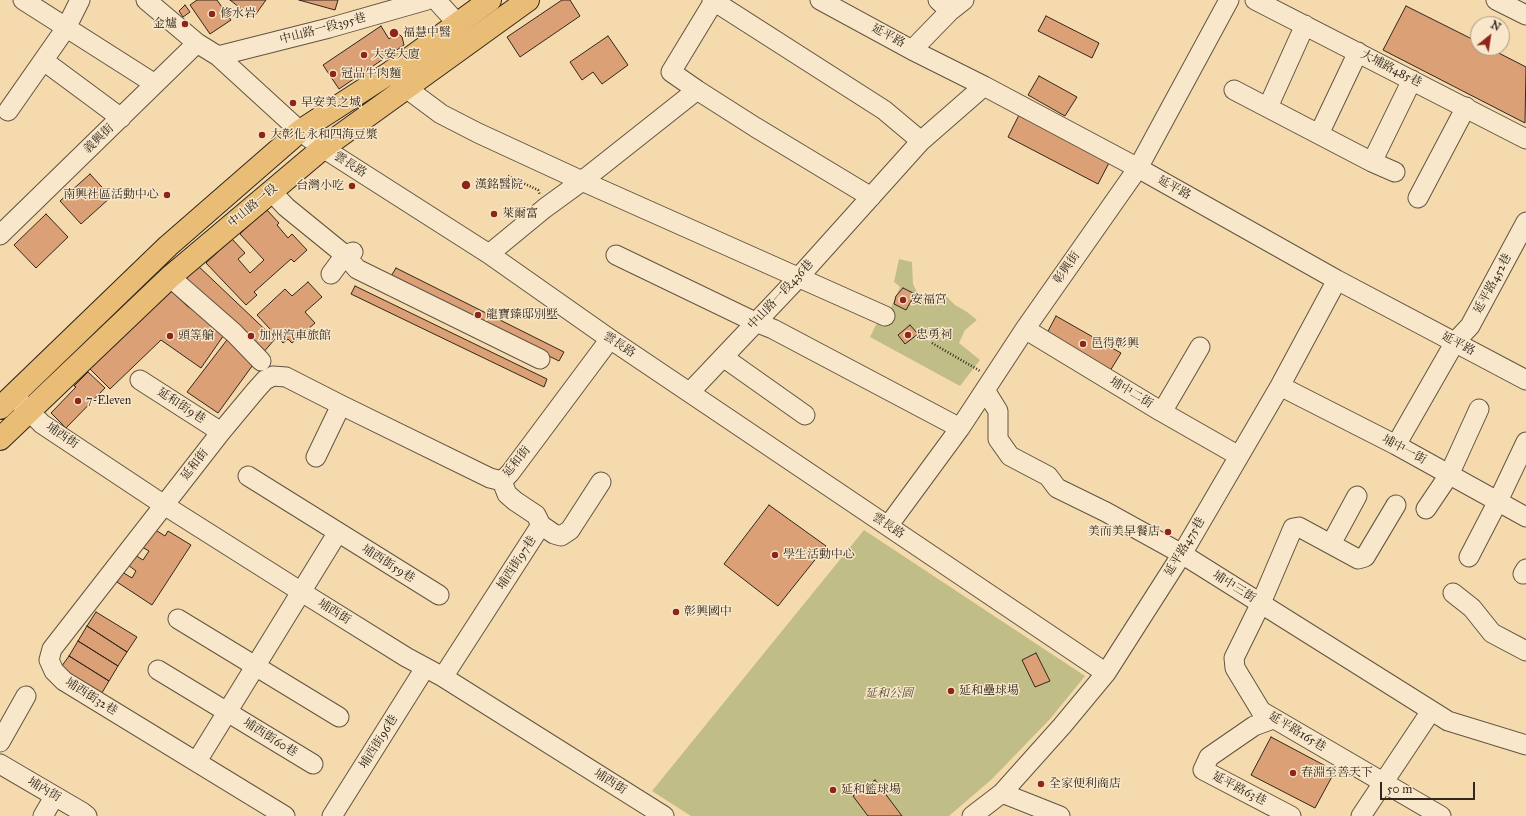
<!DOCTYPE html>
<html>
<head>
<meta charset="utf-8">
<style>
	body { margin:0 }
	#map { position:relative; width:1526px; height:816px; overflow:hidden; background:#f5daad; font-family:"IM FELL Great Primer",serif }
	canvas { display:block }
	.north { position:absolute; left:1470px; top:16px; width:40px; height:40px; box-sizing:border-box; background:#f8e7ca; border:1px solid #a89a84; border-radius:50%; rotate:30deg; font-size:11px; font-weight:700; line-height:16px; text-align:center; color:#31271c }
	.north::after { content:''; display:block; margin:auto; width:14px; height:18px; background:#8f2418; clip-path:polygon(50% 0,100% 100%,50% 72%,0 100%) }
	.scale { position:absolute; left:1380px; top:782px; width:95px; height:18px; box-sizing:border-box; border:2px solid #31271c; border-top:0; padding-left:5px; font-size:12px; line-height:14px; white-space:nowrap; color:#31271c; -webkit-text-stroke:3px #f8e7ca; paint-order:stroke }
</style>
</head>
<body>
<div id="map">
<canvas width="1526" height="816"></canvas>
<div class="north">N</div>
<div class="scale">50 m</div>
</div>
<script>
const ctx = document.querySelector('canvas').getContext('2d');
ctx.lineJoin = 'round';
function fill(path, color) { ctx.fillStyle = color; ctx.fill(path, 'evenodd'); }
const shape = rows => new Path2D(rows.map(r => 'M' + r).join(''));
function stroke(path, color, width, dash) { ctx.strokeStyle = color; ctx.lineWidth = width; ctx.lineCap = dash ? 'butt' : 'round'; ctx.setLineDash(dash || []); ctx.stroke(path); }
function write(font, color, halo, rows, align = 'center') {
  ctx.font = font + ' "IM FELL Great Primer","Noto Serif TC",serif'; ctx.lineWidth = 3; ctx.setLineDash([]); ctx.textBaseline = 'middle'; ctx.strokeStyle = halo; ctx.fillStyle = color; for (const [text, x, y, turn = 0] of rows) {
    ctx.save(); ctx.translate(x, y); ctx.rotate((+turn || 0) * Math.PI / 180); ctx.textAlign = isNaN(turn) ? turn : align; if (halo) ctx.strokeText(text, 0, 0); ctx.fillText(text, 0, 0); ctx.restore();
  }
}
const green = shape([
	[899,259,912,262,913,284,918,294,928,295,943,293,955,305,967,312,977,320,965,330,959,343,980,360,960,386,870,337,881,315,889,312,900,287,894,282],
	[864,530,1085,676,1050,719,992,779,949,816,691,816,652,791]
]);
const building = shape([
	[197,0,217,0,231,20,210,34,190,5,197,0],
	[230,0,266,0,253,18,230,0],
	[299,0,338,0,335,10,299,0],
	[562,0,570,0,580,16,520,57,507,37,562,0],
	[185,5,190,12,183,17,179,11,185,5],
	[1406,6,1478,42,1478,48,1489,48,1526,67,1525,123,1383,50,1406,6],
	[1046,16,1099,43,1092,58,1038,31,1046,16],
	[381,26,389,39,395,34,399,34,402,37,404,45,339,89,323,65,381,26],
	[608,36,628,65,602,84,593,72,582,80,570,62,608,36],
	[1039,76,1077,97,1065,116,1028,95,1039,76],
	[1019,115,1110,161,1098,184,1008,137,1019,115],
	[90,174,111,197,81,224,60,201,90,174],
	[266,209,279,223,277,225,288,238,292,234,307,250,294,262,291,259,254,292,257,295,246,305,206,263,232,239,245,253,238,259,250,273,264,260,240,234,266,209],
	[46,214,68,237,36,268,14,245,46,214],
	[195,263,275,339,255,362,218,413,187,392,233,332,170,284,195,263],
	[396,268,564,352,559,361,390,278,396,268],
	[308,282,322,297,305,312,315,323,292,343,288,339,283,343,257,315,285,289,292,296,308,282],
	[166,286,187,306,226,332,201,368,161,340,110,389,87,366,166,286],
	[355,286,547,379,544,387,351,294,355,286],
	[903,288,915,294,906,310,894,304,896,296,903,288],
	[1056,316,1121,353,1110,371,1046,335,1056,316],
	[910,325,918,334,905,344,898,335,910,325],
	[88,372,105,388,66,428,51,413,76,387,74,386,88,372],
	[769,505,826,546,778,606,724,564,769,505],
	[154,529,165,536,168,531,191,545,152,605,117,582,122,572,132,578,136,571,128,565,135,555,143,560,149,551,142,547,154,529],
	[96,612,137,637,127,652,87,626,96,612],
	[87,626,127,652,118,666,78,641,87,626],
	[78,641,118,666,109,681,69,656,78,641],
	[1036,653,1050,681,1035,687,1022,660,1036,653],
	[69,656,109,681,100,696,59,670,69,656],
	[1271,737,1335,771,1315,808,1251,775,1271,737],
	[875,780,902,816,868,816,853,796,875,780]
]);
const path = shape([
	[223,9,226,7,234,18],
	[508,176,538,190,540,195],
	[932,343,980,371]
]);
const minor = shape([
	[23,0,155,84],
	[146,0,197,43,218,56,300,131,323,148,489,254,610,339,1106,673],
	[436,0,457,23],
	[712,0,884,110,921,141],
	[820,0,912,50,984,86,1138,168,1337,280,1526,380],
	[938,0,950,11],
	[1255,0,1526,139],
	[1496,0,1526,15],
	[912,50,950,11,964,0],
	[218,56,329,28,427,0],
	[44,61,121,118],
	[396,77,406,88,441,114,478,133,582,181,885,316],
	[697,90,671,72,714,1],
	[1234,90,1372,162,1395,172],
	[1268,107,1305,25],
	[8,111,66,28,80,0],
	[1319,134,1358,52],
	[1372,162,1412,80],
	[271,191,286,207,345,255,331,274],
	[1418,198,1466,107],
	[0,235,197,43],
	[353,252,345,255,357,269,540,359],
	[489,254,545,208,582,181,697,90,755,127,871,197],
	[616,255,755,322,773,329,960,428],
	[170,277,234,333,261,361],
	[1025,329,1162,412,1239,456],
	[723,357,805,415],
	[140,380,221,432],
	[1280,386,1396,445,1526,517],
	[985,390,998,411,998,439,1010,456,1048,476,1057,488,1106,512,1182,554,1448,721,1526,745],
	[690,392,798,278,921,141,984,86],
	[18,400,42,424,164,505,300,591,406,657,443,677,664,816],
	[1162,412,1200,347],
	[1396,445,1455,342,1470,326,1526,222],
	[316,457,341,405],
	[248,476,439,595],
	[502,481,507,494,515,501,536,515,541,525,554,534,561,536,570,530,601,482],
	[1396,505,1365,557,1358,559,1299,527,1293,528,1261,603,1234,658,1235,668,1261,711,1441,816],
	[1426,509,1449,475,1479,409],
	[888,526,960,428,1025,329,1138,168,1229,0],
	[1331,544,1357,496],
	[1469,557,1498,501,1526,442],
	[1523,574,1526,569],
	[1453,593,1472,608,1492,633,1526,651],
	[178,619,339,717],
	[158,670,313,764],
	[443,677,541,525],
	[1273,719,1254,726,1209,757,1203,770,1291,816],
	[0,742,26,696],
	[197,761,338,532],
	[0,764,82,812,87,816],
	[1002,793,1060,816],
	[43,816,54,797],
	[285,816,64,681,54,671,49,660,52,649,221,432,256,390,265,380,273,376,286,377,341,405,490,478,502,481,510,473,610,339],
	[332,816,425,668],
	[972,816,1002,793,1062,726,1106,673,1182,554,1280,386,1337,280],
	[1361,816,1431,711]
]);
const major = shape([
	[0,408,168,246,300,131,391,72,490,0],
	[0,439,170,277,323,148,528,0]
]);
const markers = [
	[212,14,4,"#8f2418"],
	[185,24,4,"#8f2418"],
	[394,33,5,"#8f2418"],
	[364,55,4,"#8f2418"],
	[333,74,4,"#8f2418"],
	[293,103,4,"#8f2418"],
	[262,135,4,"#8f2418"],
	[466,185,5,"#8f2418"],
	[352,186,4,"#8f2418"],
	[167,195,4,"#8f2418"],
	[494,214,4,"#8f2418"],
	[903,300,4,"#8f2418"],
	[478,315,4,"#8f2418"],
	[908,335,4,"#8f2418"],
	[170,336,4,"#8f2418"],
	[251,336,4,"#8f2418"],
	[1083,344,4,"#8f2418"],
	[78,401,4,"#8f2418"],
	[1168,532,4,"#8f2418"],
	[775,555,4,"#8f2418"],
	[676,612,4,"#8f2418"],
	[951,691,4,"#8f2418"],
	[1293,773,4,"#8f2418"],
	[1041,784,4,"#8f2418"],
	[833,790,4,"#8f2418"]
];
const poiNames = [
	["修水岩",220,14],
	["金爐",177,24,"right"],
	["福慧中醫",403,33],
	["大安大廈",372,55],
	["冠品牛肉麵",341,74],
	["早安美之城",301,103],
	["大彰化永和四海豆漿",270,135],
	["漢銘醫院",475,185],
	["台灣小吃",344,186,"right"],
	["南興社區活動中心",159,195,"right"],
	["萊爾富",502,214],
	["安福宮",911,300],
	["龍寶臻邸別墅",486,315],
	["忠勇祠",916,335],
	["頭等艙",178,336],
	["加州汽車旅館",259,336],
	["邑得彰興",1091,344],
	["7-Eleven",86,401],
	["美而美早餐店",1160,532,"right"],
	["學生活動中心",783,555],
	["彰興國中",684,612],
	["延和壘球場",959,691],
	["春淵至善天下",1301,773],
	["全家便利商店",1049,784],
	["延和籃球場",841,790]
];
const streetNames = [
	["中山路一段395巷",323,29,-15],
	["延平路",888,36,28],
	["大埔路485巷",1391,69,27],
	["義興街",99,139,-44],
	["雲長路",350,165,33],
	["延平路",1174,188,29],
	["中山路一段",253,206,-40],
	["彰興街",1067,268,-55],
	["延平路452巷",1493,284,-62],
	["中山路一段436巷",781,295,-47],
	["延平路",1458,344,28],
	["雲長路",619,345,34],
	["埔中二街",1131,393,31],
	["延和街9巷",181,406,33],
	["埔西街",62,436,34],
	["埔中一街",1404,450,28],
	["延和街",517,462,-51],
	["延和街",195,465,-52],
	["雲長路",888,526,34],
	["延平路475巷",1185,547,-59],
	["埔西街97巷",517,563,-57],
	["埔西街59巷",388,564,32],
	["埔中三街",1234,587,32],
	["埔西街",334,612,32],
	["埔西街32巷",91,697,32],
	["延平路165巷",1297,732,31],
	["埔西街60巷",270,738,32],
	["埔西街96巷",379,742,-58],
	["埔西街",610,782,32],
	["延平路63巷",1239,789,27],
	["埔內街",44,790,30]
];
const parkNames = [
	["延和公園",889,694]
];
fill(green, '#c0be86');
fill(building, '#dca077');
stroke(building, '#31271c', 1);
stroke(minor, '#625440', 21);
stroke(major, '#31271c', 24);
stroke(path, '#31271c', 2.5, [1, 2]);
stroke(minor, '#f8e7ca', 19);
stroke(major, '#eabd76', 22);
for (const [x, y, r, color] of markers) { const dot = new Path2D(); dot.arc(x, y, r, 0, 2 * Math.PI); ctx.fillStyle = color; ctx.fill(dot); stroke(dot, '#f8e7ca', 1.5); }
write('12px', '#31271c', '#f8e7ca', poiNames, 'left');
write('12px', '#31271c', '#f8e7ca', streetNames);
write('italic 12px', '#554d36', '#f8e7ca', parkNames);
</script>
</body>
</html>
